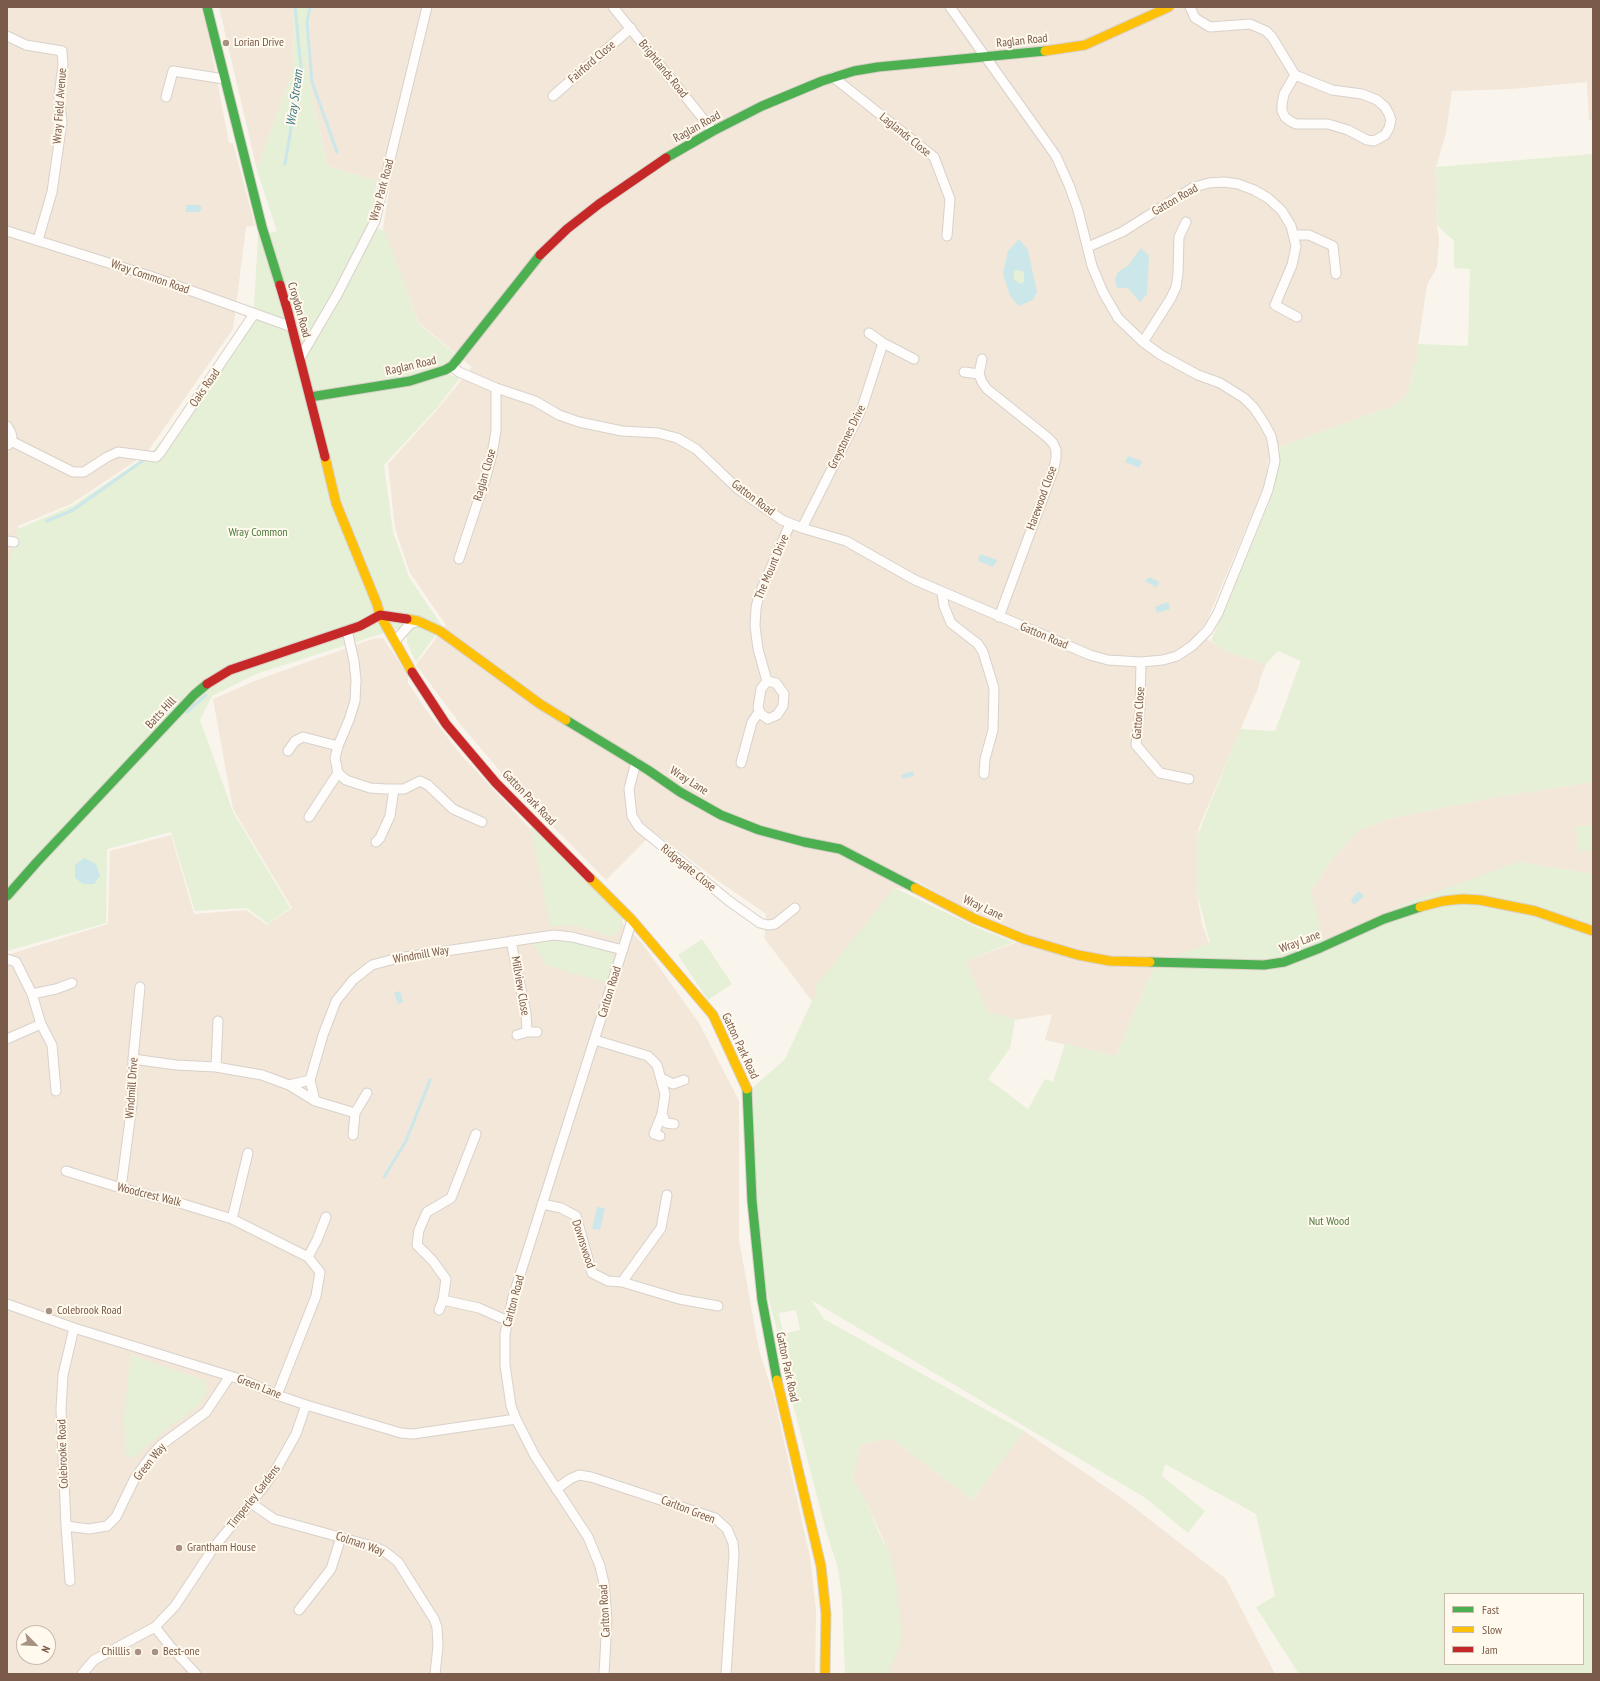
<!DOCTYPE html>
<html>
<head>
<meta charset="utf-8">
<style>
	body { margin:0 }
	#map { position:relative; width:1600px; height:1681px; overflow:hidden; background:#f9f4ec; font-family:"PT Sans Narrow",sans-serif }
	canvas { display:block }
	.frame { position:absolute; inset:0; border:8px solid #7a5b49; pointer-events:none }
	.legend { position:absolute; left:1444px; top:1593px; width:140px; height:72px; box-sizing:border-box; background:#fff9ee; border:1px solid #cabaac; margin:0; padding:5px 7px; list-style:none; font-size:12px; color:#7a5b49 }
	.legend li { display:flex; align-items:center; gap:8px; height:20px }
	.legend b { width:20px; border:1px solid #cabaac }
	.north { position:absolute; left:16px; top:1625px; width:40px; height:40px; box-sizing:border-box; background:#fff9ee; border:1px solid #cabaac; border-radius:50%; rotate:114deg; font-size:11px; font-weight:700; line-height:16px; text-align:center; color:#7a5b49 }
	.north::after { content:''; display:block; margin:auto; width:14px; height:18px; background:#a69182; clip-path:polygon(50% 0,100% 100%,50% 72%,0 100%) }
</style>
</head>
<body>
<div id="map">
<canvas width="1600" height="1681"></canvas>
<div class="frame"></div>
<ul class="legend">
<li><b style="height:5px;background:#4caf50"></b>Fast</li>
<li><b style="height:5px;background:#ffc107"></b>Slow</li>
<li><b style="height:5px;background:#c62828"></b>Jam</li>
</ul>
<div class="north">N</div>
</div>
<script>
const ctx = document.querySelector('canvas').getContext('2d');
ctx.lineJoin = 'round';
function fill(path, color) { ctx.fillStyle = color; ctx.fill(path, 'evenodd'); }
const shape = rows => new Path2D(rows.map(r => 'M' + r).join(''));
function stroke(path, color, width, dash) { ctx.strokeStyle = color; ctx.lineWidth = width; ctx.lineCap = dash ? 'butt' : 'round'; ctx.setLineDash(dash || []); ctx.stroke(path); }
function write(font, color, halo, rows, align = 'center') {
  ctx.font = font + ' "PT Sans Narrow",sans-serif'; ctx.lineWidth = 4; ctx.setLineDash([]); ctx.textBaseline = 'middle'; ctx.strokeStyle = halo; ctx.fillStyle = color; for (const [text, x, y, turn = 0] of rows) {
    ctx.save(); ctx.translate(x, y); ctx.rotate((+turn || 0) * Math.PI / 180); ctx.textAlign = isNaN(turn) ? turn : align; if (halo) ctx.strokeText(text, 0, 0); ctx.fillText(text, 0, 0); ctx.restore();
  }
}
const residential = shape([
	[7,7,203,7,229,143,233,143,255,226,246,227,233,329,146,454,71,504,18,526,14,573,7,601],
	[219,7,294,7,293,70,257,170],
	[310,7,1593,7,1593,120,1589,120,1587,82,1511,89,1452,91,1446,133,1436,167,1438,195,1437,225,1439,240,1437,267,1427,285,1418,344,1417,361,1413,367,1410,387,1406,395,1395,405,1280,447,1269,456,1266,479,1261,493,1211,611,1206,623,1197,633,1227,652,1266,664,1261,676,1258,688,1199,827,1197,837,1197,893,1202,924,1212,951,1152,971,1116,1056,1045,1040,1052,1014,1015,1020,987,1012,966,961,1033,936,984,919,915,880,909,890,895,888,812,1001,764,938,765,934,766,914,717,880,654,832,606,880,511,784,461,725,416,665,446,625,410,573,395,528,388,464,436,411,472,367,419,323,383,228,390,185,327,166,307,71],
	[383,638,408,675,408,683,427,711,463,757,521,819,642,943,699,1023,739,1101,739,1240,759,1350,774,1397,810,1557,816,1610,815,1674,7,1674,7,955,108,924,110,851,171,835,194,914,246,910,267,925,292,908,233,809,213,699,257,680,372,639],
	[24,1633,48,1633,48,1657,24,1657],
	[1593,782,1593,874,1518,862,1323,942,1311,892,1333,858,1359,830,1391,818,1495,797],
	[1024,1431,1123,1499,1226,1579,1275,1674,889,1674,890,1555,866,1501,852,1480,860,1444,893,1439,972,1500]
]);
const green = shape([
	[294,7,310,7,307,71,327,166,377,181,372,211,376,228,385,231,419,324,455,354,448,374,460,378,437,408,384,465,393,532,409,577,442,626,416,662,407,643,407,637,396,629,256,674,212,696,200,720,233,812,290,908,268,924,247,908,195,911,171,832,107,849,106,923,7,951,7,573,18,529,74,505,150,454,240,346,254,307,258,236,277,231,257,170,293,70],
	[1593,154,1593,782,1495,797,1391,818,1359,830,1333,858,1311,892,1324,941,1401,905,1518,862,1593,874,1593,1674,1299,1674,1256,1607,1275,1596,1256,1514,1165,1464,1162,1476,1205,1511,1188,1533,1144,1497,811,1300,824,1319,1024,1431,972,1500,893,1439,860,1444,852,1480,866,1501,878,1531,890,1555,896,1581,902,1638,889,1674,845,1674,842,1597,838,1568,826,1531,788,1385,785,1361,765,1285,748,1092,785,1059,812,1001,817,994,815,987,895,888,978,928,1014,942,966,961,987,1011,1015,1020,1010,1048,988,1079,1028,1109,1045,1079,1053,1082,1065,1044,1116,1056,1152,971,1166,959,1210,943,1197,893,1197,837,1240,729,1275,731,1301,661,1278,651,1266,664,1227,652,1211,641,1269,503,1280,447,1395,405,1406,395,1410,387,1413,367,1417,361,1418,344,1468,346,1470,269,1454,268,1454,241,1437,225,1438,195,1436,167],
	[796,1310,800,1330,783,1334,779,1313],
	[1445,1594,1583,1594,1583,1664,1445,1664],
	[1018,270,1024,272,1024,282,1021,284,1014,280,1014,271],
	[530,821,623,919,620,929,617,934,609,936,588,929,572,925,550,926],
	[1593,825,1593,850,1578,852,1576,827],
	[702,939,732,984,708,1000,678,955],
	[564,940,582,943,610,952,614,958,607,983,546,965,533,943],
	[131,1355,204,1380,207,1385,205,1395,199,1405,177,1422,173,1423,133,1458,125,1455,124,1415]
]);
const water = shape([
	[186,205,199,205,202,208,199,212,186,212],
	[1019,239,1028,250,1037,292,1033,300,1019,306,1010,296,1003,274,1008,251],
	[1018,270,1024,272,1024,282,1021,284,1014,280,1014,271],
	[1141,248,1149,256,1147,294,1140,302,1128,288,1117,288,1115,279,1118,272,1128,266],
	[1128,456,1142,461,1139,468,1125,462],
	[980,554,995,559,997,561,993,567,978,561],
	[1149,577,1158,581,1159,584,1155,588,1153,585,1145,581],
	[1168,602,1170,609,1157,613,1155,607],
	[913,771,914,776,903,779,901,775],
	[84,858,96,864,100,876,94,884,83,884,75,878,75,865],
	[1359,891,1364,896,1355,904,1352,903,1351,899],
	[400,991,403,1002,398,1004,394,993],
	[597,1207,605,1208,600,1230,592,1229]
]);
const stream = shape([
	[310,7,307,23,312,82,337,152],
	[285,164,301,68,295,7],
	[47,521,73,510,145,459],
	[187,712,206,695],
	[384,1177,406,1141,430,1080]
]);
const street = shape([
	[613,7,713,131],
	[1190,7,1195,18,1210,27,1250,24,1266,31,1272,37,1295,75],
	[7,36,26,45,62,51,63,64,59,97,62,122,52,192,38,240],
	[1295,75,1332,90,1362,94,1377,100,1385,107,1389,114,1391,120,1389,128,1385,135,1374,141,1367,140,1348,130,1328,124,1296,124,1290,121,1285,117,1282,111,1282,104,1284,94,1295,75],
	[833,77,934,157,950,199,947,236],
	[553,96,631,28],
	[166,97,173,71,224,79],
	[7,231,150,276,292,327],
	[1294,235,1309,235,1333,246,1336,274],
	[1088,247,1122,232,1194,187,1209,183,1224,182,1238,184,1254,190,1268,198,1282,211,1291,226,1296,246,1292,265,1275,305,1297,317],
	[1143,342,1171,298,1176,287,1178,274,1179,237,1186,222],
	[883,343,914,359],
	[300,358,338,293,375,221,427,7],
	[982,359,979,374,982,382,987,389,1047,437,1053,443,1056,450,1056,458,1054,468,999,617],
	[452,366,459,372,496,388,535,401,559,415,579,422,622,431,658,433,677,438,696,449,738,489,782,520,802,528,846,541,915,580,1090,655,1108,660,1141,662,1163,660,1177,656,1192,646,1208,630,1218,613,1268,490,1275,461,1273,445,1271,436,1264,423,1254,408,1244,398,1220,383,1198,375,1161,355,1143,342,1118,318,1103,292,1092,266,1078,210,1069,185,1056,156,950,7],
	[964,372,979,374],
	[7,426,11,433,12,437,8,445],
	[11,441,73,472,84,472,107,457,118,452,156,457,160,453,254,314],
	[802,528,856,421,863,405,883,343,869,333],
	[7,541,14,542],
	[459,559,485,480,492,454,496,431,496,388],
	[942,593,944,606,951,623,978,644,983,652,994,688,993,730,985,759,984,774],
	[347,630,354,661,356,680,355,701,349,720,338,746,335,758,338,773,346,780,370,788,387,789,404,789,420,781,428,785,453,809,482,822],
	[395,641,410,624,418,621],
	[1141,662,1140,708,1136,745,1160,773,1189,779],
	[767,681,758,649,755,626,756,608,759,595,790,524],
	[767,681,776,683,784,694,783,706,777,715,768,719,761,714,758,708,761,689,767,681],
	[288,751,295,741,303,737,338,746],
	[636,762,629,789,632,816,639,827,729,901,760,923,768,925,775,924,795,908],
	[741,763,752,722,759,712],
	[309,817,338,773],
	[376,842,380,838,390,816,394,789],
	[511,941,526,1013,527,1032,537,1032],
	[7,959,16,962,32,994,56,989,72,983],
	[41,1024,52,1045,56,1091],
	[517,1035,527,1032],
	[7,1039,41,1024,32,994],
	[595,1040,648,1056,657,1065,665,1094,662,1114,654,1134,660,1136],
	[133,1059,176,1065,216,1067,262,1075,289,1085,310,1080,323,1035,336,1001,353,980,372,965,398,958,554,935,572,937,623,950],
	[216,1067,218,1021],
	[661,1078,673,1084,684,1080],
	[310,1080,315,1101],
	[289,1085,315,1101,355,1113,367,1093],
	[662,1114,666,1123,674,1124],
	[476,1134,451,1198,427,1212,419,1230,417,1245,432,1260,446,1279,443,1300,479,1308,508,1321],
	[353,1135,355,1113],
	[66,1171,121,1188,183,1204,232,1219,308,1257,320,1272,316,1296,277,1395],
	[121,1188,132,1104,133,1059,140,987],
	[542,1204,561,1208,576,1216,592,1273,608,1281,622,1282,679,1299,718,1306],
	[232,1219,248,1153],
	[308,1257,317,1240,326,1217],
	[622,1282,661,1228,667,1195],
	[7,1304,74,1328,243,1380,277,1395,306,1405,401,1433,413,1434,516,1419],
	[439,1310,443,1300],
	[556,1489,570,1479,579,1475,591,1477,715,1518,727,1529,733,1543,734,1554,726,1674],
	[251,1503,274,1519,372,1546,384,1551,398,1562,434,1619,437,1627,438,1646,435,1674],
	[66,1526,89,1529,107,1526,116,1517,135,1478,152,1455,161,1445,206,1412,230,1376],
	[70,1581,66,1526,61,1409,63,1375,74,1328],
	[299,1610,331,1569,341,1537],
	[155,1627,170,1646,196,1674],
	[82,1674,94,1660,155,1627,175,1606,214,1547,262,1489,278,1466,296,1434,306,1405],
	[604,1674,607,1619,604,1583,600,1566,588,1537,535,1456,516,1419,511,1406,505,1365,505,1334,513,1297,632,920]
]);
const fast = shape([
	[207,7,262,227,280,285],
	[666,158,713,131,762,106,822,81,854,71,878,67,1045,51],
	[310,397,410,381,445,370,452,366,540,255],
	[566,720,648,770,680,792,721,815,759,830,804,842,840,849,915,888],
	[7,896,37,862,194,695,207,684],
	[1150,962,1264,965,1284,962,1320,948,1384,919,1420,907],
	[747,1089,752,1201,762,1300,777,1380]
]);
const slow = shape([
	[1045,51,1085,45,1169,7],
	[325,457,336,503,377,604,380,615,412,672],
	[407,619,418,621,440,631,540,704,566,720],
	[590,878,632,920,713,1015,747,1089],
	[915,888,975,919,1024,939,1078,955,1110,961,1150,962],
	[1420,907,1443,901,1462,899,1480,900,1535,911,1593,931],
	[777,1380,821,1566,826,1614,825,1674]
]);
const jam = shape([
	[540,255,567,229,599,204,666,158],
	[280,285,288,312,325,457],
	[412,672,446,724,496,783,590,878],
	[207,684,230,670,360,626,380,615,407,619]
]);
const markers = [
	[226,43,4,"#a69182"],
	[49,1311,4,"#a69182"],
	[179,1548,4,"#a69182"],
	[138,1652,4,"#a69182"],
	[155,1652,4,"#a69182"]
];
const streetNames = [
	["Raglan Road",1022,41,-6],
	["Fairford Close",592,62,-41],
	["Brightlands Road",663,69,51],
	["Wray Field Avenue",60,106,-86],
	["Raglan Road",697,127,-29],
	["Laglands Close",905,135,39],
	["Wray Park Road",382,190,-75],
	["Gatton Road",1175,200,-30],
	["Wray Common Road",150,277,19],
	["Croydon Road",299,310,74],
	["Raglan Road",411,366,-13],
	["Oaks Road",205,388,-55],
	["Greystones Drive",847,437,-64],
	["Raglan Close",485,475,-74],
	["Gatton Road",753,498,37],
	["Harewood Close",1042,498,-70],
	["The Mount Drive",772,567,-67],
	["Gatton Road",1044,636,23],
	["Batts Hill",161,713,-47],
	["Gatton Close",1139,713,-86],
	["Wray Lane",689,781,32],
	["Gatton Park Road",529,798,46],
	["Ridgegate Close",688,868,39],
	["Wray Lane",983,908,25],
	["Wray Lane",1300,942,-21],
	["Windmill Way",421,955,-10],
	["Millview Close",520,986,80],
	["Carlton Road",610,992,-73],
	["Gatton Park Road",740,1046,65],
	["Windmill Drive",132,1088,-86],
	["Woodcrest Walk",149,1195,14],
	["Downswood",583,1244,72],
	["Carlton Road",514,1301,-75],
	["Gatton Park Road",787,1367,78],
	["Green Lane",259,1387,22],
	["Colebrooke Road",63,1454,-92],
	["Green Way",150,1462,-51],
	["Timperley Gardens",254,1497,-52],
	["Carlton Green",688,1510,21],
	["Colman Way",360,1544,19],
	["Carlton Road",605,1611,-93]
];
const poiNames = [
	["Lorian Drive",234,43],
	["Colebrook Road",57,1311],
	["Grantham House",187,1548],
	["Chilllis",130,1652,"right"],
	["Best-one",163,1652]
];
const parkNames = [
	["Wray Common",258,533],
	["Nut Wood",1329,1222]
];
const waterNames = [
	["Wray Stream",295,98,-82]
];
fill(residential, '#f2e7d9');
fill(green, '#e5f0d6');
fill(water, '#cce7ea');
stroke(stream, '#cce7ea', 3);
stroke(street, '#d8d1ca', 11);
stroke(fast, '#d9d0c8', 11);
stroke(slow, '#d9d0c8', 11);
stroke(jam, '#d9d0c8', 11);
stroke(street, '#fefdfc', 9);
stroke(fast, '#4caf50', 9);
stroke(slow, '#ffc107', 9);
stroke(jam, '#c62828', 9);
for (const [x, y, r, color] of markers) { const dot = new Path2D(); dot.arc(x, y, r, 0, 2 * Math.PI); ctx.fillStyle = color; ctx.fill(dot); stroke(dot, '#fff9ee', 1.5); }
write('12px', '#7a5b49', '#fff9ee', streetNames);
write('12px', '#7a5b49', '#fff9ee', poiNames, 'left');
write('12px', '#4e7a3d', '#fff9ee', parkNames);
write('italic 13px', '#3e7a87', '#fff9ee', waterNames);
</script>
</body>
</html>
